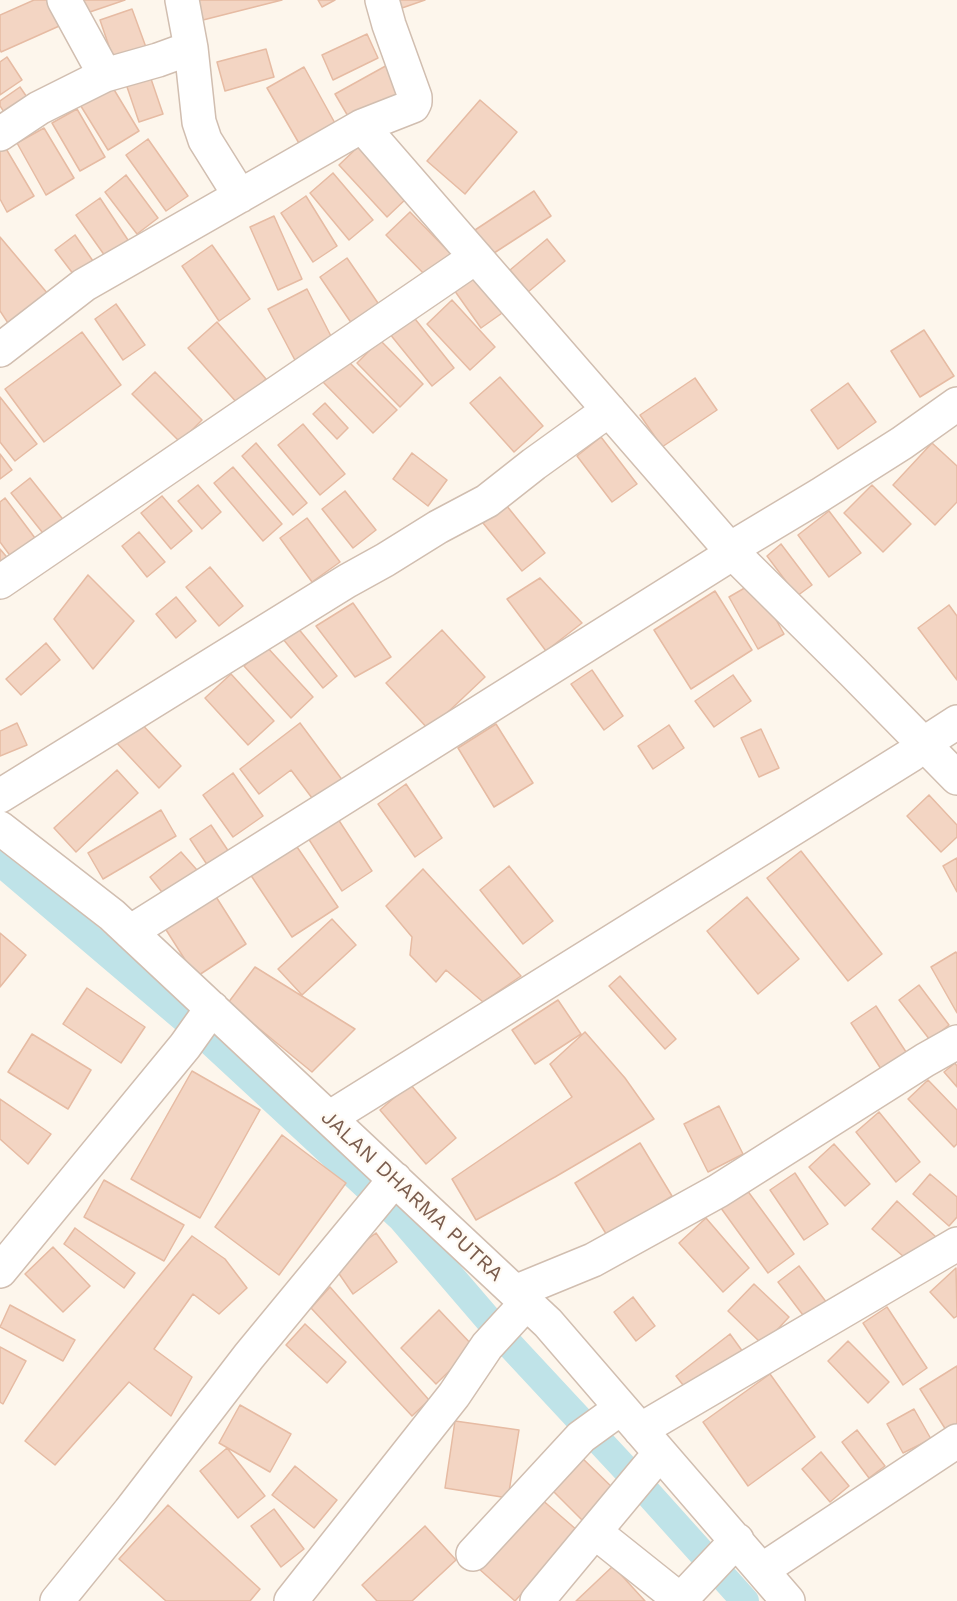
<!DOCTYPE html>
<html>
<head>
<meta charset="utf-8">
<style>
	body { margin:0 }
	canvas { display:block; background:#fdf6ec }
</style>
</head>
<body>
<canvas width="957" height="1601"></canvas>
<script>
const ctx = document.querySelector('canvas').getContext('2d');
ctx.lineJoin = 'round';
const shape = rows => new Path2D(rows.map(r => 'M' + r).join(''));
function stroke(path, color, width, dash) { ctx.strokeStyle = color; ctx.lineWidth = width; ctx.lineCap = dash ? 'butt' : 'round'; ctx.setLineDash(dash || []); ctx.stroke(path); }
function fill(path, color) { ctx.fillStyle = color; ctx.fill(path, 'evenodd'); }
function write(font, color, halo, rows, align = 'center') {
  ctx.font = font + ' "Work Sans",sans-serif'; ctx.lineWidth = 4.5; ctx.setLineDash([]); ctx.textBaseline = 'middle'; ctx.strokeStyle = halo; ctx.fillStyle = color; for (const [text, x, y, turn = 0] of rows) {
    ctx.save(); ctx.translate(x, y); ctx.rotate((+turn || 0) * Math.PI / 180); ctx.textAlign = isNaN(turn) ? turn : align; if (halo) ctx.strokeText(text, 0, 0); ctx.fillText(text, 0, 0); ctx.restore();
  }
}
const canal = shape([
	[0,862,199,1031,401,1218,511,1346,646,1491,745,1601]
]);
const building = shape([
	[34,0,56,0,66,23,1,52,0,49,0,15,34,0],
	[79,0,125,0,84,14,79,0],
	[198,0,282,0,203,20,198,0],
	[318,0,335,0,322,7,318,0],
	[399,0,425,0,402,8,399,0],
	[132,9,147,50,114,61,100,20,132,9],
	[367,34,378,58,333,80,322,55,367,34],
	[266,49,274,77,225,91,217,62,266,49],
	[7,57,22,80,0,95,0,62,7,57],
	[391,63,408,92,352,123,335,94,391,63],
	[304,67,336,125,300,145,267,88,304,67],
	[149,73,163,114,139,122,125,81,149,73],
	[110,83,139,131,108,150,79,103,110,83],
	[20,87,33,106,10,121,0,106,0,101,20,87],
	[480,100,517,132,465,194,427,161,480,100],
	[77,109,105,157,80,171,52,123,77,109],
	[44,128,74,178,46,195,17,143,44,128],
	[148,139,188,196,166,211,126,155,148,139],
	[360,145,408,197,387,217,339,165,360,145],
	[5,147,34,196,7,212,0,199,0,150,5,147],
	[333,173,373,220,349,240,310,193,333,173],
	[126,175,158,218,137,234,105,192,126,175],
	[534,191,551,216,491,255,475,230,534,191],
	[306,196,337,246,313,262,281,213,306,196],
	[100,198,128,240,105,256,76,215,100,198],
	[410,212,453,256,429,279,386,235,410,212],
	[274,216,302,279,278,290,250,227,274,216],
	[75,235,93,261,74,275,55,250,75,235],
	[0,237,48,294,8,323,0,311,0,237],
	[547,239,565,261,528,292,510,270,547,239],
	[212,245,250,299,219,321,182,266,212,245],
	[347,258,380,306,352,324,320,277,347,258],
	[476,270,505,311,481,328,452,287,476,270],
	[307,289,335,344,297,364,268,309,307,289],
	[452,300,495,347,470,370,427,324,452,300],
	[116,304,145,345,123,360,95,319,116,304],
	[408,310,454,368,432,386,385,328,408,310],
	[217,322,266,379,238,404,188,348,217,322],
	[924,330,954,376,920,397,891,351,924,330],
	[82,332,121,385,44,442,5,389,82,332],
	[380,340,423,384,400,407,357,363,380,340],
	[345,358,397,410,373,433,322,381,345,358],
	[155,372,202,420,180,442,132,394,155,372],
	[500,377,543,426,514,452,470,403,500,377],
	[695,378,717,410,662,447,640,415,695,378],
	[848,383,876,422,838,449,811,410,848,383],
	[0,397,37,444,15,461,0,442,0,397],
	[325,403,348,428,337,439,313,414,325,403],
	[303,424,345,474,320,495,278,445,303,424],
	[601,437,637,484,612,502,577,456,601,437],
	[256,443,307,503,293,515,242,456,256,443],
	[932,443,957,466,957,502,935,525,893,485,932,443],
	[412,453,447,480,428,506,393,479,412,453],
	[0,454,12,470,0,479,0,454],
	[233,467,282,524,263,541,214,483,233,467],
	[30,478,69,527,50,542,11,493,30,478],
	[198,485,221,512,202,529,178,501,198,485],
	[872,485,911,524,883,552,844,513,872,485],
	[345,491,376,530,353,548,322,509,345,491],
	[162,496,192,531,171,549,141,513,162,496],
	[5,498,41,546,17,565,0,542,0,502,5,498],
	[506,505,545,553,522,571,483,523,506,505],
	[829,511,861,553,829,577,798,535,829,511],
	[307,518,340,562,312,582,280,538,307,518],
	[139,532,165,562,147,577,122,546,139,532],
	[781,544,812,585,797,596,767,556,781,544],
	[0,549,11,562,0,571,0,549],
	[210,567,243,606,219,626,186,587,210,567],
	[88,575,134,621,93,669,54,619,88,575],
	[540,578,582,623,546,651,507,599,540,578],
	[755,582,784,634,758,649,729,597,755,582],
	[715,591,752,650,691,689,654,630,715,591],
	[176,597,196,621,176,638,156,614,176,597],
	[353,603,391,657,355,677,316,626,353,603],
	[949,605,957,616,957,680,918,628,949,605],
	[297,627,337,676,323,688,283,639,297,627],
	[442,630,485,677,429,730,386,683,442,630],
	[46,643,60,660,21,695,6,679,46,643],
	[266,646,313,697,291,718,244,666,266,646],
	[592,670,623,716,604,730,571,684,592,670],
	[231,674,274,721,248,745,205,698,231,674],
	[733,675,751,701,714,727,695,701,733,675],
	[137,719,181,766,159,788,114,740,137,719],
	[17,723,27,745,0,756,0,731,17,723],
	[300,723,343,781,315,802,291,770,259,794,240,769,300,723],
	[496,724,533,783,494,807,458,748,496,724],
	[669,725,684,748,653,769,638,746,669,725],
	[761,729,779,768,759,777,741,738,761,729],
	[117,770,138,793,76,852,54,828,117,770],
	[233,773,263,816,233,837,203,795,233,773],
	[406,784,442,838,415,857,378,804,406,784],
	[929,795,957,825,957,837,941,852,907,816,929,795],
	[161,810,176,836,103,879,88,853,161,810],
	[338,819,372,871,342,891,308,838,338,819],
	[211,825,231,855,210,869,190,839,211,825],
	[295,844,338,907,292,937,250,874,295,844],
	[801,851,882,954,848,981,767,878,801,851],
	[181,852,197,870,165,896,150,877,181,852],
	[957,858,957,892,943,866,957,858],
	[509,866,553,921,523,944,480,890,509,866],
	[423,869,521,976,483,1002,446,970,436,982,410,955,412,937,386,906,423,869],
	[213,892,246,944,196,977,163,925,213,892],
	[747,897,799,959,758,994,707,931,747,897],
	[332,919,356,945,302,995,278,969,332,919],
	[0,933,26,955,0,987,0,933],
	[956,952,957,954,957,1013,931,967,956,952],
	[255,967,355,1029,312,1072,228,1003,255,967],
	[620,976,676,1039,665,1049,609,986,620,976],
	[919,985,949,1025,930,1040,899,1000,919,985],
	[87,988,145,1027,121,1063,63,1024,87,988],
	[558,1000,581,1034,535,1064,512,1030,558,1000],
	[876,1006,908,1055,883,1072,851,1023,876,1006],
	[585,1032,625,1078,654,1119,555,1177,476,1220,452,1179,572,1097,550,1064,585,1032],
	[32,1034,91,1070,68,1109,8,1072,32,1034],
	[955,1063,957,1066,957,1087,944,1072,955,1063],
	[192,1071,260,1110,200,1218,131,1179,192,1071],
	[928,1080,957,1110,957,1144,954,1147,908,1099,928,1080],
	[410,1084,456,1138,426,1164,380,1110,410,1084],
	[0,1099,51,1134,28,1164,0,1139,0,1099],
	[719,1106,743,1154,708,1172,684,1124,719,1106],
	[879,1112,920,1162,896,1182,856,1132,879,1112],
	[282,1135,346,1183,279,1275,215,1227,282,1135],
	[640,1143,672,1196,608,1237,575,1183,640,1143],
	[834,1144,870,1184,845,1206,809,1167,834,1144],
	[795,1173,828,1224,804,1240,770,1190,795,1173],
	[930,1174,957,1197,957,1217,949,1226,913,1194,930,1174],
	[104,1180,184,1225,164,1261,84,1217,104,1180],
	[744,1186,794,1254,768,1273,718,1204,744,1186],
	[897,1201,936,1237,912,1264,872,1229,897,1201],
	[706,1218,749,1268,723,1292,679,1243,706,1218],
	[75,1228,135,1273,124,1288,64,1244,75,1228],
	[376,1233,397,1262,353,1294,333,1265,376,1233],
	[192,1236,225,1259,247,1288,219,1314,193,1294,154,1349,192,1377,171,1416,129,1382,55,1465,25,1441,192,1236],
	[53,1247,90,1286,63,1312,25,1274,53,1247],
	[799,1266,830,1307,809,1323,778,1282,799,1266],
	[956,1268,957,1316,954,1318,930,1292,956,1268],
	[754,1284,789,1317,763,1345,728,1311,754,1284],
	[330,1287,429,1400,412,1416,311,1308,330,1287],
	[633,1297,655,1326,636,1341,614,1312,633,1297],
	[10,1305,75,1340,63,1361,0,1327,10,1305],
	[887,1307,927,1368,903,1385,863,1323,887,1307],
	[439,1310,474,1347,436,1384,401,1348,439,1310],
	[305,1324,346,1362,327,1383,286,1345,305,1324],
	[730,1334,743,1352,690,1394,676,1376,730,1334],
	[848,1341,889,1382,868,1403,828,1361,848,1341],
	[0,1347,26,1361,3,1404,0,1402,0,1347],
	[957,1366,957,1424,946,1430,920,1389,957,1366],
	[770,1374,815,1437,748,1486,703,1422,770,1374],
	[240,1405,291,1434,270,1472,219,1443,240,1405],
	[914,1409,931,1439,903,1453,887,1424,914,1409],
	[455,1421,519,1430,508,1498,445,1488,455,1421],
	[857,1430,885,1466,869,1478,842,1442,857,1430],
	[227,1448,265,1496,238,1518,200,1471,227,1448],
	[821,1452,849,1486,830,1502,802,1469,821,1452],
	[578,1454,619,1494,588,1526,548,1486,578,1454],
	[295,1466,337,1500,314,1528,272,1495,295,1466],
	[540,1498,578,1531,515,1601,478,1568,540,1498],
	[168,1505,260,1589,250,1601,166,1601,119,1559,168,1505],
	[274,1509,304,1549,281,1567,251,1526,274,1509],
	[425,1526,456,1560,412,1601,377,1601,362,1585,425,1526],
	[613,1566,645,1601,576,1601,613,1566]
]);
const minor = shape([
	[64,0,105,75],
	[182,0,191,48,199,122,205,140,240,196],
	[362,126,413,106,415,102,415,97,389,25,382,0],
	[0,134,39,108,105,75,158,60,191,48],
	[0,350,84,285,362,126,733,553,853,672,957,778],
	[730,549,820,495,902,443,957,404],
	[0,582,476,257],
	[0,796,347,581,385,560,438,527,487,501,534,464,609,410],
	[0,828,112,915,548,1323,788,1601],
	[130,932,733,553],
	[329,1118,911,755,923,744,957,722],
	[0,1271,185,1046,212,1008],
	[515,1292,593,1260,718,1191,925,1060,957,1042],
	[640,1430,957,1244],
	[595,1532,674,1595,679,1597,688,1592,737,1540],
	[473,1554,581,1437,621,1408],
	[762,1570,957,1441],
	[57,1601,130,1511,249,1356,395,1179],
	[291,1601,454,1395,487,1346,520,1310,529,1305],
	[537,1601,660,1453]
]);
const streetNames = [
	["JALAN DHARMA PUTRA",412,1196,43]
];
stroke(canal, '#bfe3e8', 28);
fill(building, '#f3d5c3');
stroke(building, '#e6bba3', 1.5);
stroke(minor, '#d1beb0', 36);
stroke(minor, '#fff', 33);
write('21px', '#7a5c4d', '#fffaf3', streetNames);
</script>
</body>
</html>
